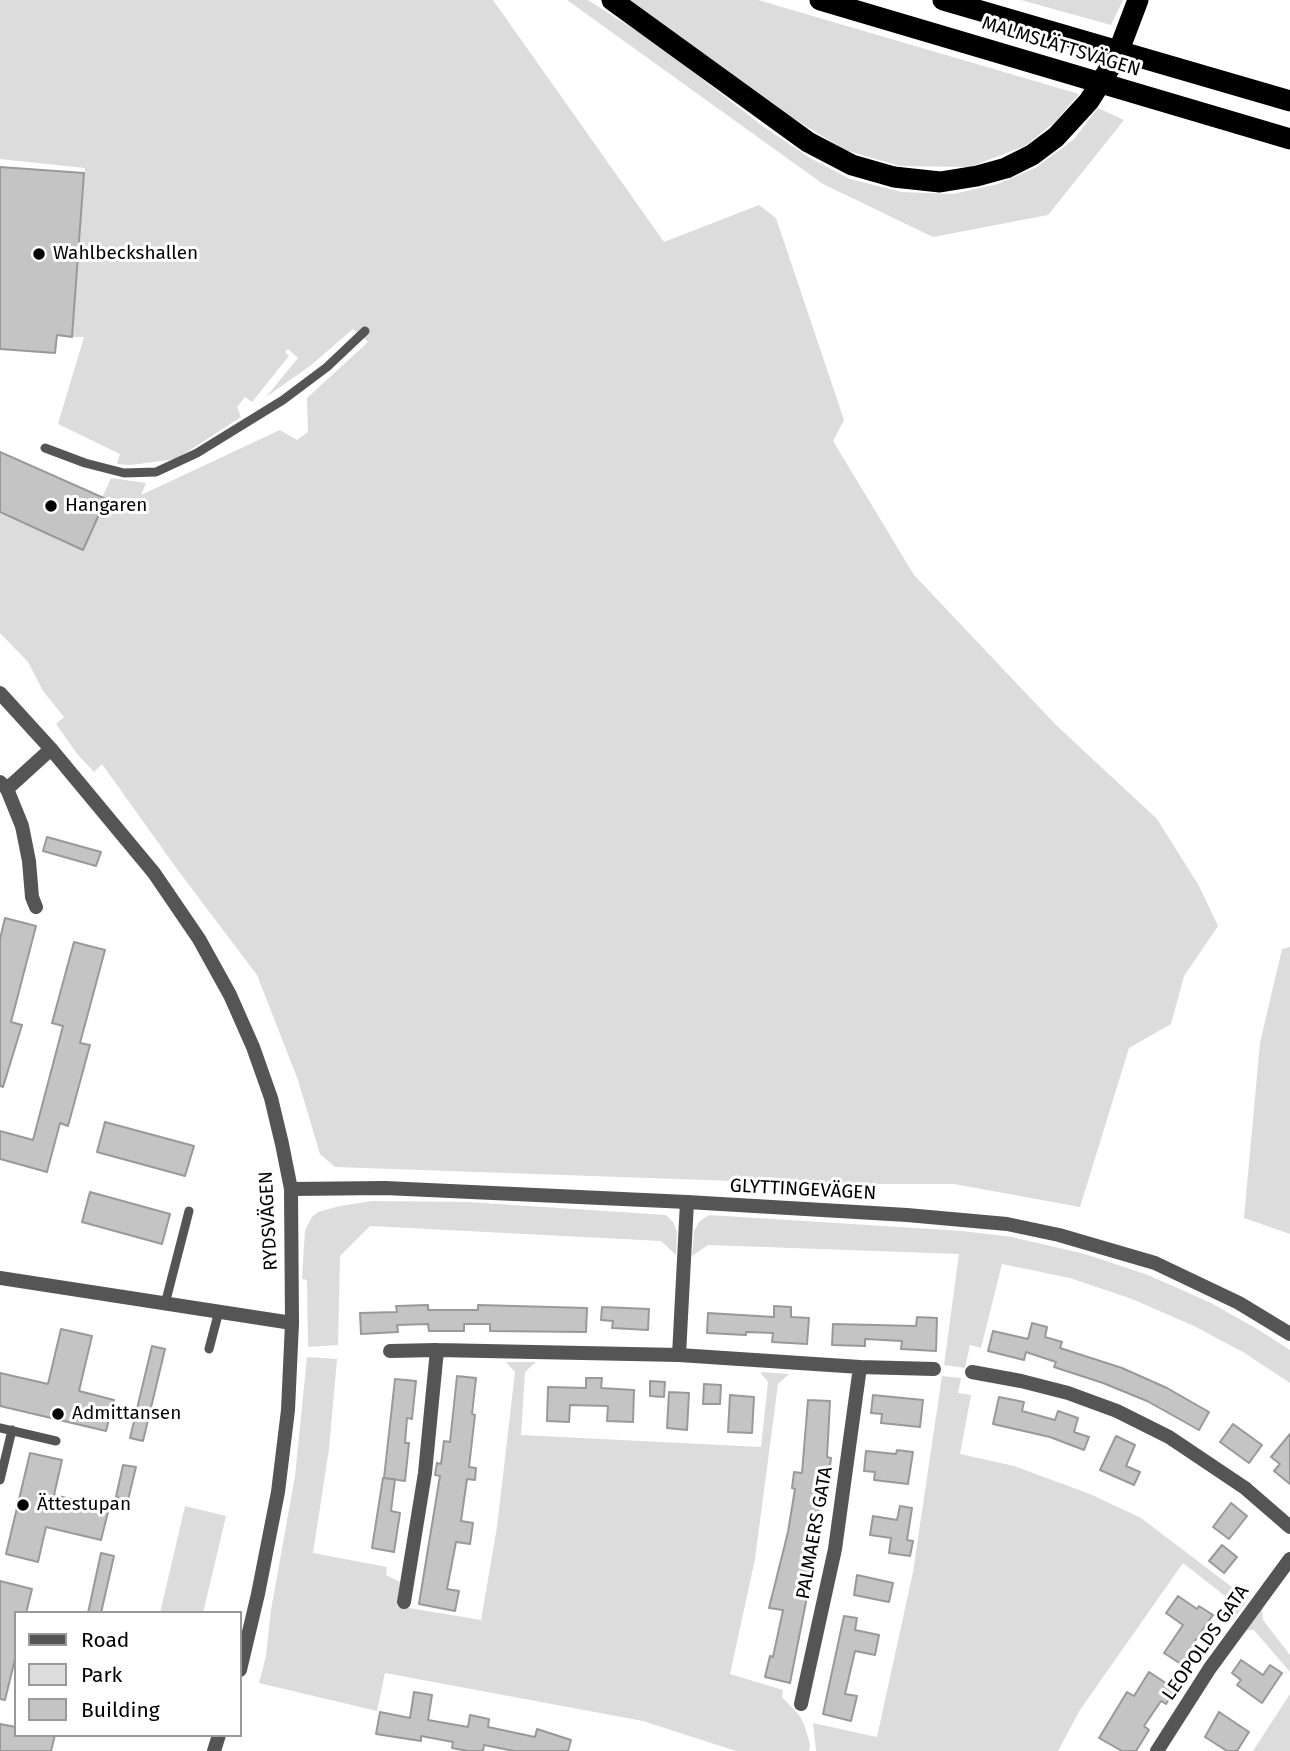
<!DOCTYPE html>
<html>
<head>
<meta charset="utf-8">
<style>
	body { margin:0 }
	#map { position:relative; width:1290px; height:1751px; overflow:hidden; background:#fff; font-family:"Fira Sans",sans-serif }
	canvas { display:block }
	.legend { position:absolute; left:14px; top:1611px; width:228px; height:126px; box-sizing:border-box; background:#fff; border:2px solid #999; margin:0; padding:9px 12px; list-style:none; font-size:21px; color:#000 }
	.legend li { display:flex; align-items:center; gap:14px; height:35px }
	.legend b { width:35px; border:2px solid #999 }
</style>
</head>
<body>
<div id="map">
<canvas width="1290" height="1751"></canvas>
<ul class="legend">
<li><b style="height:9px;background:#555"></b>Road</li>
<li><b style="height:19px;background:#dcdcdc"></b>Park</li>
<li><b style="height:19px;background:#c4c4c4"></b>Building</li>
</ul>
</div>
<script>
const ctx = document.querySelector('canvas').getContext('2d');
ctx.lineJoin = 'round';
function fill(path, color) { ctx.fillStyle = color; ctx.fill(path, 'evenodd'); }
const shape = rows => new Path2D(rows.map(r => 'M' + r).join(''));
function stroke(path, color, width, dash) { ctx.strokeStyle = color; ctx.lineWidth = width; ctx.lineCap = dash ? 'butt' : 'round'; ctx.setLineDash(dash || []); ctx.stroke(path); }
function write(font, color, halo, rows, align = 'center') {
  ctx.font = font + ' "Fira Sans",sans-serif'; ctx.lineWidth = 6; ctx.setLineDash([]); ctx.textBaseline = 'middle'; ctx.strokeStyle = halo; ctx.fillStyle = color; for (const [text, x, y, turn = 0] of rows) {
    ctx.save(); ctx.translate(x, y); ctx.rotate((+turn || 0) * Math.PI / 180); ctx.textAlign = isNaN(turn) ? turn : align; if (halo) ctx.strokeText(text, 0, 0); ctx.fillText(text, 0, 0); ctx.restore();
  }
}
const green = shape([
	[0,0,493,0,664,242,759,205,776,218,844,420,833,441,914,575,1056,725,1157,819,1199,886,1218,926,1184,976,1171,1024,1129,1048,1080,1207,954,1184,820,1184,335,1167,320,1154,298,1080,257,975,177,869,102,764,94,772,78,755,56,724,64,717,43,691,28,662,0,633,0,512,83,549,106,500,102,498,111,478,146,483,141,495,280,430,297,440,308,432,307,398,368,342,353,329,310,366,266,397,298,358,288,349,285,352,289,356,252,402,245,397,237,407,241,417,176,459,131,465,117,464,120,454,58,424,84,337,72,337,85,168,0,159],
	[567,0,588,0,657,44,764,127,810,158,850,179,902,192,953,194,998,184,1037,167,1074,139,1098,108,1124,120,1048,215,933,237,823,184],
	[630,0,758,0,1079,94,1055,122,1025,146,970,167,900,166,845,150,780,110],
	[1021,0,1123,0,1111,25],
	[1290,947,1290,1234,1244,1218,1260,1043,1282,949],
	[372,1201,468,1202,666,1215,673,1222,677,1232,676,1255,661,1241,370,1226,340,1256,338,1345,308,1347,307,1280,302,1279,305,1230,312,1217,318,1212,340,1206],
	[709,1215,962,1231,1012,1237,1085,1254,1148,1275,1209,1302,1259,1330,1290,1350,1290,1383,1243,1352,1194,1326,1132,1299,1070,1278,1002,1264,981,1348,970,1345,965,1368,944,1365,959,1254,708,1245,692,1256,694,1231,699,1222],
	[307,1357,337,1359,329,1449,313,1553,387,1567,386,1575,400,1582,397,1606,481,1620,497,1527,515,1372,506,1362,536,1362,525,1372,521,1435,761,1447,768,1382,760,1372,789,1374,778,1384,755,1559,730,1674,783,1690,782,1697,799,1715,804,1724,810,1744,809,1751,736,1751,643,1721,385,1673,377,1711,259,1683,266,1656,271,1610,295,1476],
	[942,1376,961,1378,958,1393,971,1395,960,1454,1014,1466,1090,1494,1141,1518,1241,1594,1249,1597,1234,1619,1234,1603,1183,1563,1080,1710,1058,1751,816,1751,813,1723,877,1737,913,1572],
	[185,1506,226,1516,203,1613,160,1613],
	[1262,1608,1263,1620,1290,1655,1290,1672,1254,1630,1245,1630],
	[1290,1694,1290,1751,1253,1751]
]);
const building = shape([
	[0,167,84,173,72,337,57,335,55,353,0,349,0,167],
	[0,452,106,499,83,550,0,512,0,452],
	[47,837,101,852,96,866,43,851,47,837],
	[5,918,36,926,11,1022,22,1025,3,1087,0,1086,0,939,5,918],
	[74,942,105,950,80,1043,90,1045,68,1126,60,1123,47,1172,0,1159,0,1131,33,1140,63,1026,52,1023,74,942],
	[105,1122,194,1146,185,1176,97,1152,105,1122],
	[90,1192,170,1214,162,1244,82,1222,90,1192],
	[428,1305,428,1310,478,1310,478,1305,587,1308,586,1332,490,1331,490,1324,464,1324,464,1331,429,1331,428,1324,397,1325,398,1332,361,1334,360,1313,397,1312,396,1306,428,1305],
	[774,1306,791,1307,791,1317,809,1318,807,1344,772,1342,773,1333,746,1332,746,1335,707,1333,708,1313,774,1317,774,1306],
	[602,1307,649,1309,648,1330,612,1328,613,1321,601,1320,602,1307],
	[917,1317,937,1318,936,1351,901,1349,902,1341,865,1339,865,1346,832,1345,833,1324,916,1326,917,1317],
	[1032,1323,1047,1327,1045,1337,1062,1342,1060,1348,1122,1368,1167,1388,1209,1412,1199,1430,1147,1401,1103,1383,1054,1367,1056,1362,1026,1352,1024,1360,988,1351,993,1331,1028,1339,1032,1323],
	[61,1329,92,1336,79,1391,114,1400,106,1431,0,1406,0,1373,48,1384,61,1329],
	[152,1346,165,1349,143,1441,130,1438,152,1346],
	[457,1376,476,1378,472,1414,475,1415,469,1467,476,1468,475,1480,467,1479,461,1521,473,1523,470,1544,456,1542,447,1589,459,1591,455,1611,419,1604,438,1488,440,1476,435,1475,437,1463,441,1464,444,1441,450,1442,457,1376],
	[586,1378,602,1378,601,1388,634,1390,633,1422,607,1421,608,1406,570,1405,569,1422,547,1421,548,1387,586,1388,586,1378],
	[395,1379,416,1381,412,1419,407,1418,405,1443,409,1443,405,1481,384,1478,395,1379],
	[650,1381,665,1382,664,1397,650,1396,650,1381],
	[704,1384,721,1385,720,1404,703,1404,704,1384],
	[669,1392,689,1393,687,1430,667,1428,669,1392],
	[730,1395,754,1397,752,1433,728,1432,730,1395],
	[873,1395,923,1400,920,1427,881,1423,882,1414,871,1413,873,1395],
	[999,1397,1024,1402,1022,1411,1055,1420,1058,1411,1078,1418,1074,1432,1089,1437,1084,1450,1050,1437,993,1424,999,1397],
	[808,1400,830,1401,827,1457,831,1458,826,1494,821,1494,817,1520,822,1521,790,1683,765,1677,770,1656,773,1657,783,1610,769,1608,788,1532,795,1489,792,1488,794,1472,802,1473,808,1400],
	[1233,1424,1262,1445,1249,1463,1220,1442,1233,1424],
	[1290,1434,1290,1484,1274,1471,1280,1464,1271,1457,1290,1434],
	[1116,1436,1135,1445,1126,1466,1140,1472,1134,1485,1100,1470,1116,1436],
	[897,1450,913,1452,908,1484,874,1480,875,1472,864,1471,866,1451,896,1454,897,1450],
	[30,1453,62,1460,54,1495,109,1508,101,1540,46,1527,38,1562,6,1554,30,1453],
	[123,1465,136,1467,128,1500,116,1497,123,1465],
	[383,1478,395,1479,391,1511,400,1513,394,1552,372,1548,383,1478],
	[1231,1503,1247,1516,1229,1539,1213,1527,1231,1503],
	[900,1506,912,1508,907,1540,913,1541,910,1556,889,1553,891,1538,870,1535,873,1516,897,1520,900,1506],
	[1222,1545,1237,1557,1224,1573,1209,1561,1222,1545],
	[101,1553,114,1556,101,1613,88,1613,101,1553],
	[857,1575,893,1583,889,1602,854,1595,857,1575],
	[0,1581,32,1589,26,1613,16,1613,16,1655,5,1700,0,1699,0,1581],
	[1178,1596,1197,1609,1199,1606,1213,1615,1192,1645,1196,1648,1184,1666,1164,1653,1183,1625,1166,1613,1178,1596],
	[844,1616,857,1618,855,1630,879,1635,875,1655,855,1651,845,1694,857,1696,851,1721,823,1714,844,1616],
	[1241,1660,1263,1675,1270,1665,1282,1673,1262,1703,1237,1685,1241,1680,1232,1673,1241,1660],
	[1149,1672,1175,1689,1166,1704,1161,1701,1144,1726,1149,1730,1136,1751,1122,1751,1099,1738,1127,1692,1134,1696,1149,1672],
	[414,1692,432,1695,428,1720,468,1727,470,1715,489,1719,488,1727,535,1737,537,1729,571,1740,568,1751,514,1751,484,1745,483,1751,468,1751,452,1748,453,1742,421,1736,421,1741,376,1734,380,1712,410,1718,414,1692],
	[1219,1712,1249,1732,1237,1751,1227,1751,1205,1737,1219,1712],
	[0,1724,16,1727,16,1735,55,1735,51,1751,0,1751,0,1724]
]);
const service = shape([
	[45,448,85,463,124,473,156,472,197,453,283,400,327,367,365,331],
	[165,1304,189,1211],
	[209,1349,219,1311],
	[0,1428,56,1441],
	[0,1480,12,1430]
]);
const minor = shape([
	[0,782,7,789,22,826,29,861,32,897,36,907],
	[7,789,51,749],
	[0,1278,292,1323],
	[390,1351,437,1350,679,1355,860,1367,934,1369],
	[679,1355,687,1202],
	[972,1372,1021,1381,1068,1393,1117,1411,1169,1437,1245,1488,1290,1527],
	[404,1602,425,1473,437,1350],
	[801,1704,835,1549,860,1367],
	[1157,1751,1210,1668,1290,1559]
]);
const tertiary = shape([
	[0,693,51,749,154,873,199,939,230,995,253,1047,271,1098,282,1144,291,1189,292,1323,288,1410,278,1492,258,1594,240,1670],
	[291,1189,385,1188,687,1202,907,1215,1007,1224,1059,1235,1155,1263,1239,1303,1290,1334],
	[214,1751,219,1735]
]);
const motorway = shape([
	[612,0,808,142,852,165,894,177,940,182,977,176,1006,168,1032,155,1056,137,1089,101,1116,58,1138,0],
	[820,0,1290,139],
	[943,0,1290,101]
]);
const markers = [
	[39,254,7,"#000"],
	[51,506,7,"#000"],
	[58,1414,7,"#000"],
	[23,1505,7,"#000"]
];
const streetNames = [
	["MALMSLÄTTSVÄGEN",1061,47,17],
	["GLYTTINGEVÄGEN",803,1190,3],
	["RYDSVÄGEN",269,1221,-93],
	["PALMAERS GATA",815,1533,-80],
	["LEOPOLDS GATA",1206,1643,-55]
];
const poiNames = [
	["Wahlbeckshallen",53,254],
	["Hangaren",65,506],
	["Admittansen",72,1414],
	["Ättestupan",37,1505]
];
fill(green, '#dcdcdc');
fill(building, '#c4c4c4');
stroke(building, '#999', 2);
stroke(service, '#555', 9);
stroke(minor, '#555', 14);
stroke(tertiary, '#555', 14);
stroke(motorway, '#000', 21);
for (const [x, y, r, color] of markers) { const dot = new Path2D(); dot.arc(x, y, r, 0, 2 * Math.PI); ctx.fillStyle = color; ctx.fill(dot); stroke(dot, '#fff', 2.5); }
write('19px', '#000', '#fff', streetNames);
write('19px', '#000', '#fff', poiNames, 'left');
</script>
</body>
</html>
